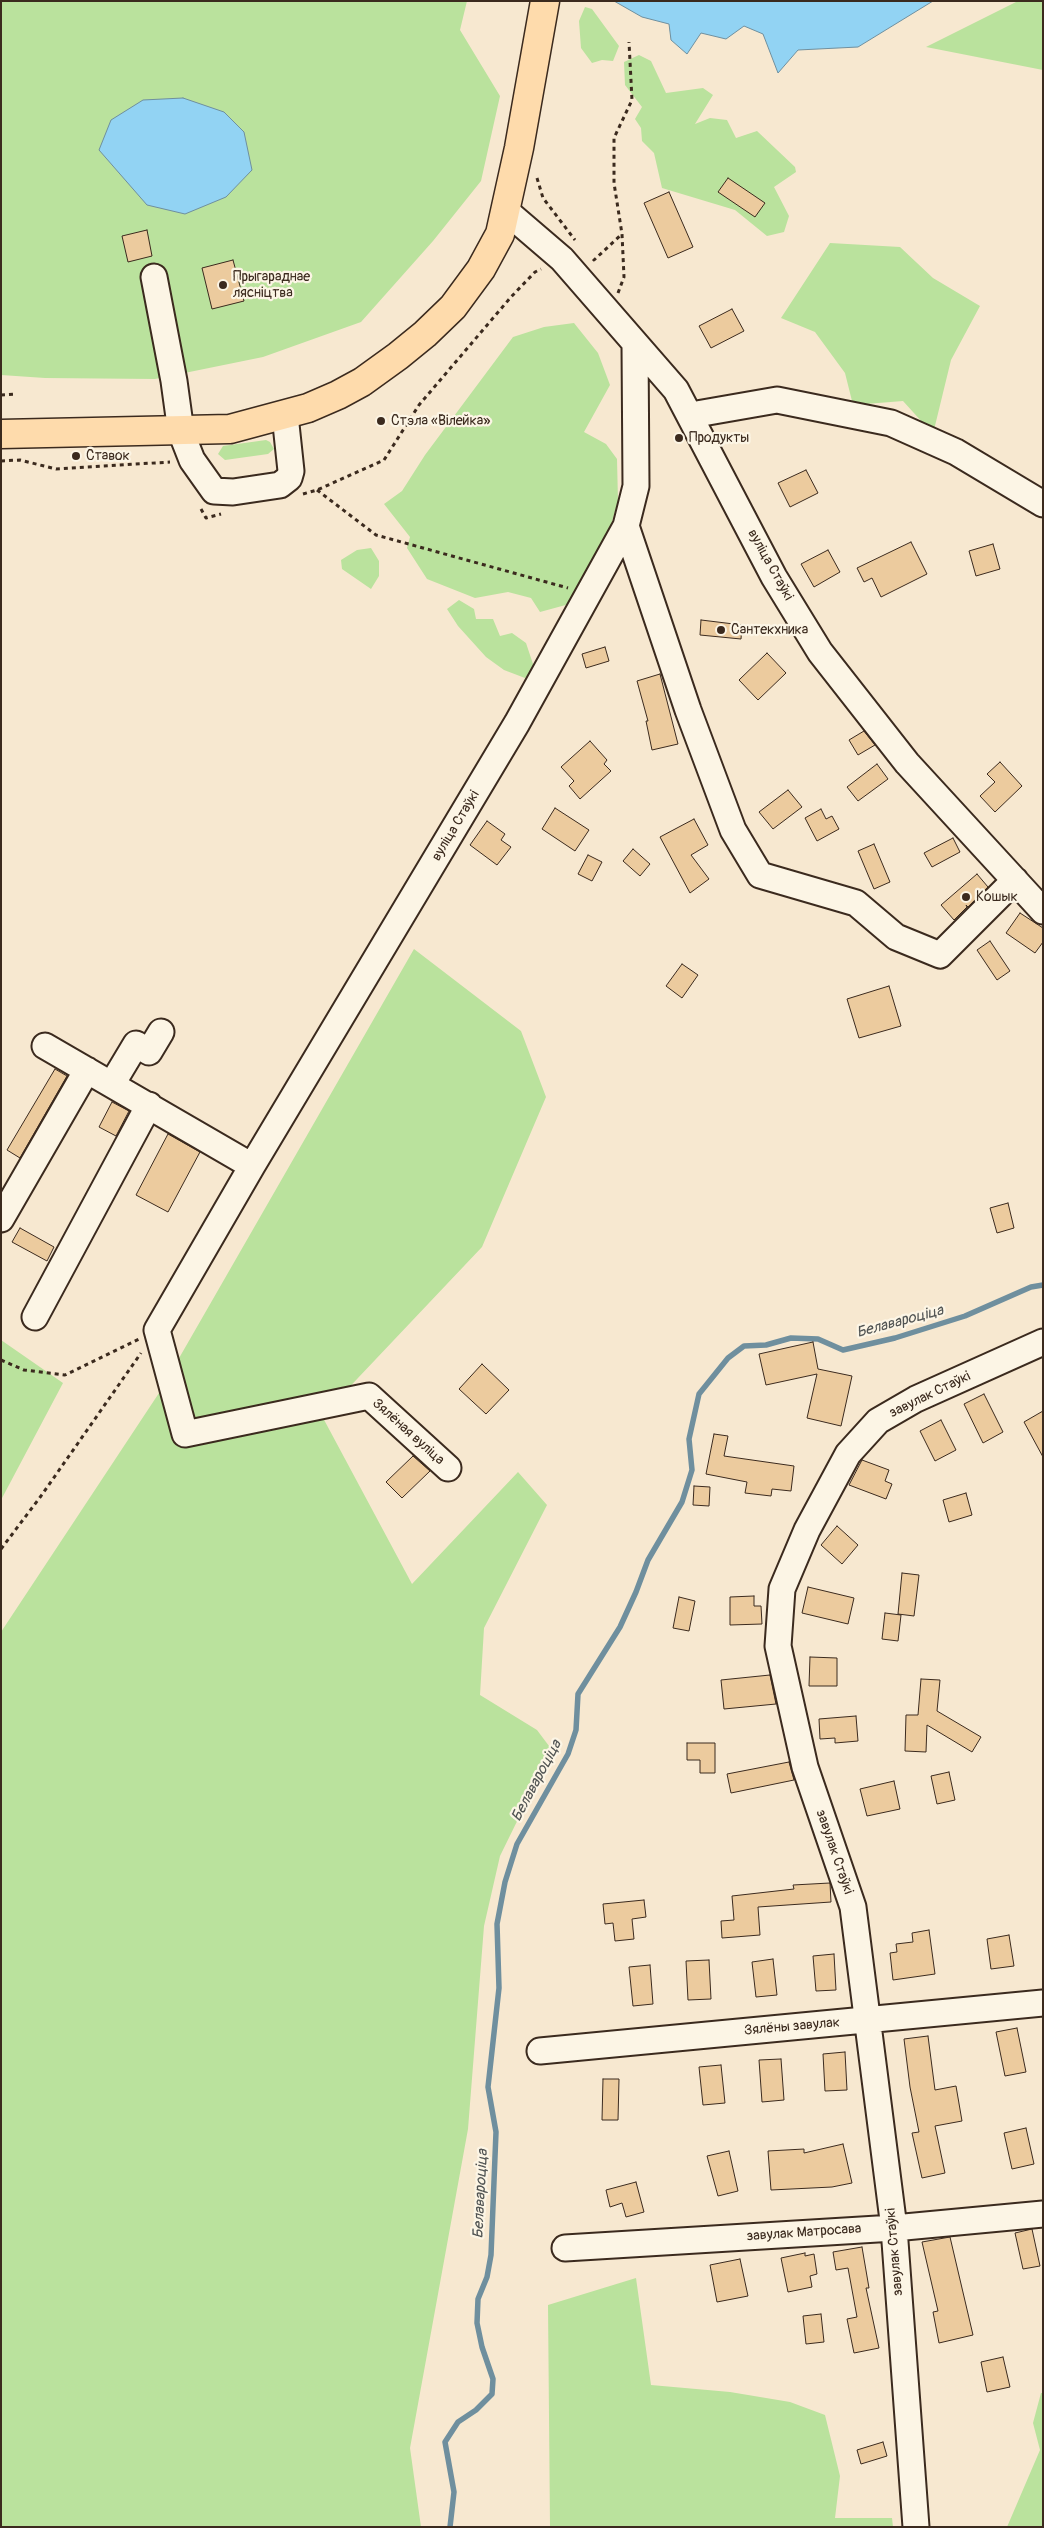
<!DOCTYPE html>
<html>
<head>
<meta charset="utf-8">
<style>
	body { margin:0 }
	#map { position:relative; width:1044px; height:2528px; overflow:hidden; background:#f7e8d0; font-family:Pangolin,sans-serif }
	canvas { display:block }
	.frame { position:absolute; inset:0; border:2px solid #3b2a1e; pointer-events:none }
</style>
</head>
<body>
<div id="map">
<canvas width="1044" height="2528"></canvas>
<div class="frame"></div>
</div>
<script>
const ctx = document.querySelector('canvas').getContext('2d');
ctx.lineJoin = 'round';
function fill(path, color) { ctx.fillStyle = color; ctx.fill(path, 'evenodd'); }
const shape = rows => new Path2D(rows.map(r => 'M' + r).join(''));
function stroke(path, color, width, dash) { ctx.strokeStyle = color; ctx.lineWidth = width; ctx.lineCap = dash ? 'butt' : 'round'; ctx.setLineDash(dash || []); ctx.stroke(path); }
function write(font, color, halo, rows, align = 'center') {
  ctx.font = font + ' Pangolin,sans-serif'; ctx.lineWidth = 4.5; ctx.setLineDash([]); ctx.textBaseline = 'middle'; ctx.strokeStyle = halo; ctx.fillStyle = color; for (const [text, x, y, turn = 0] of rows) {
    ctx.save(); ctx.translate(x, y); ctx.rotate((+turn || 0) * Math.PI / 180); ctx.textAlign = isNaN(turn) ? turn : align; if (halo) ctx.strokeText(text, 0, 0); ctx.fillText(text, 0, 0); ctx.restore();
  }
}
const green = shape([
	[1,1,467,1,460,30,500,96,481,181,433,241,361,322,263,357,155,379,45,378,1,375],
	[1018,1,1043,1,1043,70,926,47],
	[585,7,592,9,619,46,613,61,602,60,592,63,581,48,579,21],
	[639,55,651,61,666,93,703,88,713,95,695,124,710,118,727,120,736,138,757,131,795,167,796,172,774,187,789,216,784,232,767,236,735,210,662,188,654,153,642,141,641,128,635,119,642,107,625,85,624,62],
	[830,243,900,247,933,278,980,306,951,360,933,434,903,401,853,405,845,373,815,332,781,318],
	[574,323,598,353,610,385,584,432,606,444,617,459,618,501,604,548,573,603,540,612,531,598,508,592,475,598,427,579,407,548,410,537,384,504,402,491,425,455,513,337,544,327],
	[266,440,270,442,274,449,268,454,225,460,218,454,223,446],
	[371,548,379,561,379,576,371,589,342,569,341,560,357,550],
	[459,600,474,609,476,619,493,619,500,636,512,633,526,643,534,667,525,678,504,670,486,657,458,626,447,609],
	[414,949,521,1031,546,1097,482,1247,322,1416,412,1584,518,1472,547,1505,484,1628,480,1695,537,1730,552,1750,500,1856,484,1926,468,2129,410,2448,421,2527,1,2527,1,1632,159,1393],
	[1,1340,63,1383,1,1500],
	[636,2278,651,2385,730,2392,790,2402,825,2415,840,2476,835,2518,892,2518,893,2527,550,2527,548,2305],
	[1041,2393,1043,2393,1043,2527,1007,2527,1040,2450,1033,2423]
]);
const water = shape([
	[614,1,933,1,858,47,798,50,778,73,763,34,744,26,726,39,701,33,687,54,671,40,669,24,642,17,614,1],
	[183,98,224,112,244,132,252,170,226,197,185,214,147,205,99,150,111,120,143,100,183,98]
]);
const stream = shape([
	[450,2527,454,2492,445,2442,458,2422,476,2410,492,2394,493,2379,482,2347,477,2323,478,2299,487,2277,491,2255,496,2132,488,2087,499,1988,497,1924,505,1882,517,1844,568,1754,576,1730,578,1694,620,1627,636,1592,648,1560,682,1502,692,1470,689,1439,699,1394,728,1358,744,1346,766,1345,791,1338,818,1339,843,1350,895,1338,965,1316,1031,1287,1043,1285]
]);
const building = shape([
	[728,178,765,203,755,217,718,192,728,178],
	[669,192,693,247,668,258,644,203,669,192],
	[147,230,152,256,128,262,122,236,147,230],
	[233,260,244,301,212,309,202,268,233,260],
	[732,309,744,331,711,348,699,326,732,309],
	[806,470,818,493,790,507,778,483,806,470],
	[911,542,927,574,881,597,872,578,864,582,857,568,911,542],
	[993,544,1000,569,976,576,969,551,993,544],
	[828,550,840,572,814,587,801,564,828,550],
	[701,620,742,625,741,639,700,635,701,620],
	[605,647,609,661,586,668,582,654,605,647],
	[767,653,786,673,758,700,739,680,767,653],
	[660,674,678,744,652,750,646,721,648,721,637,681,660,674],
	[864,731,875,745,858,755,849,740,864,731],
	[590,741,607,760,604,764,611,771,580,799,569,786,574,781,561,767,590,741],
	[1000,762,1022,786,995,812,980,796,995,782,987,774,1000,762],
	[877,764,888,779,858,801,847,787,877,764],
	[788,790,802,807,773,829,759,812,788,790],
	[555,808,589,830,575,851,542,829,555,808],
	[821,809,826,819,832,816,839,829,817,841,805,818,821,809],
	[694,819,708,845,691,855,709,879,690,893,660,837,694,819],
	[487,821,505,834,501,840,511,847,497,865,470,845,487,821],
	[953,838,960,852,932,867,924,853,953,838],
	[874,844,890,882,874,889,858,851,874,844],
	[633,849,650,864,640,876,623,861,633,849],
	[588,855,602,862,592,881,578,874,588,855],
	[977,874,988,887,968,907,966,905,967,907,954,920,941,905,977,874],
	[1020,913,1043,928,1043,942,1035,953,1006,933,1020,913],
	[990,941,1010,971,997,980,977,950,990,941],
	[682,964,698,975,682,998,666,986,682,964],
	[889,986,901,1026,859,1038,847,999,889,986],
	[55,1069,67,1076,20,1158,7,1150,55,1069],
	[112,1102,129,1111,116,1136,99,1127,112,1102],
	[168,1134,200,1152,168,1212,136,1195,168,1134],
	[1008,1203,1014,1228,997,1233,990,1208,1008,1203],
	[20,1228,54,1247,47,1261,12,1242,20,1228],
	[813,1342,818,1369,852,1376,841,1426,807,1418,817,1374,766,1385,759,1354,813,1342],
	[482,1364,509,1390,486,1414,459,1389,482,1364],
	[984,1394,1003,1432,983,1443,964,1404,984,1394],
	[1043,1411,1043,1457,1024,1422,1043,1411],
	[941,1420,956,1450,935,1461,920,1431,941,1420],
	[714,1434,728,1436,724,1456,794,1466,791,1491,772,1489,771,1496,745,1493,747,1482,706,1474,714,1434],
	[413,1456,430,1471,402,1498,386,1482,413,1456],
	[862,1460,889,1470,885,1481,892,1484,886,1499,849,1485,862,1460],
	[694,1486,710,1487,709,1506,693,1505,694,1486],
	[966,1493,972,1515,949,1522,943,1500,966,1493],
	[837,1526,858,1545,842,1564,821,1545,837,1526],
	[902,1573,919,1575,914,1616,898,1614,902,1573],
	[808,1587,854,1598,848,1624,802,1613,808,1587],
	[754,1596,754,1606,761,1606,762,1624,730,1625,730,1597,754,1596],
	[679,1597,695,1601,689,1631,673,1628,679,1597],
	[885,1613,901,1615,898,1641,882,1639,885,1613],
	[810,1657,837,1658,837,1686,809,1686,810,1657],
	[770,1675,776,1704,724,1709,721,1680,770,1675],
	[921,1679,940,1680,937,1711,981,1737,972,1752,927,1725,926,1752,905,1751,906,1715,918,1715,921,1679],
	[856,1716,858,1741,835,1743,835,1738,820,1739,819,1719,856,1716],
	[687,1743,715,1743,715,1773,700,1773,700,1760,687,1760,687,1743],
	[789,1762,794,1780,731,1793,727,1774,789,1762],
	[949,1772,955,1800,937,1804,931,1776,949,1772],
	[894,1781,900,1809,867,1816,860,1789,894,1781],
	[830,1883,831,1902,758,1907,760,1935,722,1938,721,1921,734,1920,732,1896,794,1889,793,1885,830,1883],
	[644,1900,646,1917,632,1919,634,1939,615,1941,613,1923,605,1924,603,1904,644,1900],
	[929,1930,935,1974,893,1980,890,1953,897,1952,896,1944,913,1942,912,1933,929,1930],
	[1009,1935,1014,1966,991,1969,987,1939,1009,1935],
	[834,1954,836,1990,816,1991,813,1956,834,1954],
	[773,1959,777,1995,756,1997,752,1962,773,1959],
	[709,1960,711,1999,688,2000,686,1961,709,1960],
	[650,1965,653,2004,633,2006,629,1967,650,1965],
	[1017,2028,1026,2072,1005,2076,996,2032,1017,2028],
	[928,2036,935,2090,956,2086,962,2121,935,2126,945,2173,922,2178,912,2133,919,2132,910,2087,904,2039,928,2036],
	[845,2052,847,2090,825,2091,823,2054,845,2052],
	[781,2059,784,2100,762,2102,759,2060,781,2059],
	[721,2065,725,2103,703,2105,699,2067,721,2065],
	[603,2079,619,2079,618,2120,602,2120,603,2079],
	[1026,2128,1034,2164,1012,2169,1004,2133,1026,2128],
	[843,2144,852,2183,832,2187,771,2190,768,2151,804,2149,804,2153,843,2144],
	[729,2151,738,2191,718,2196,707,2156,729,2151],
	[636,2182,644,2212,626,2217,622,2203,610,2207,606,2190,636,2182],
	[1032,2229,1040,2266,1023,2269,1015,2233,1032,2229],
	[950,2237,973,2335,939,2343,933,2312,938,2311,922,2242,950,2237],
	[862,2247,869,2288,866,2288,879,2348,854,2353,847,2319,857,2317,848,2268,836,2270,833,2252,862,2247],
	[805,2253,805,2256,814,2254,817,2274,810,2276,812,2287,788,2292,781,2258,805,2253],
	[740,2259,748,2296,717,2302,710,2265,740,2259],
	[821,2314,824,2342,806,2344,803,2316,821,2314],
	[1003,2357,1010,2387,987,2392,981,2362,1003,2357],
	[883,2442,887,2456,861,2464,857,2450,883,2442]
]);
const path = shape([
	[537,178,543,198,575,240],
	[593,259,594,260,622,234],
	[618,293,624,277,622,234,614,183,614,138,632,100,629,42],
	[1,395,17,394],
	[1,461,20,460,56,469,170,462],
	[317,490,376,535,568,588],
	[303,494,317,490,384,460,419,405,511,297,535,272,541,269],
	[201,509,206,518,221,514],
	[1,1360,24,1370,65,1375,139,1339],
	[1,1549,41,1496,141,1353]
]);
const minor = shape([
	[506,211,562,259,676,390,774,577,820,652,907,763,1043,911],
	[154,277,174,381,181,432,192,460,214,491,233,492,280,485,289,478,291,471,285,415],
	[691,415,777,400,891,423,956,452,1043,504],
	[626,526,688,710,733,830,760,875,856,903,896,937,940,955,1015,880],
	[45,1046,252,1166],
	[112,1084,136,1044,149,1052,161,1032],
	[1,1219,87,1070],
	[35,1317,149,1105],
	[448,1468,369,1396,185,1434,157,1330,252,1166,517,723,626,526,636,486,635,345],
	[540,2051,1043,2003],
	[565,2248,894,2228,1043,2214],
	[916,2527,894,2228,853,1907,805,1767,778,1646,782,1589,807,1530,848,1454,878,1421,916,1399,1043,1342]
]);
const major = shape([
	[1,434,230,429,308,408,338,395,362,382,398,356,425,334,453,307,481,269,500,234,519,148,545,1]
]);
const markers = [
	[223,285,5,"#3b2a1e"],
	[381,421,5,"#3b2a1e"],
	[679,438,5,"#3b2a1e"],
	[76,456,5,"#3b2a1e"],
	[721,630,5,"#3b2a1e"],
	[966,897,5,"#3b2a1e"]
];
const poiNames = [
	["Прыгараднае",233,277],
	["лясніцтва",233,293],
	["Стэла «Вілейка»",391,421],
	["Продукты",689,438],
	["Ставок",86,456],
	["Сантекхника",731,630],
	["Кошык",976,897]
];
const streetNames = [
	["вуліца Стаўкі",770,565,61],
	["вуліца Стаўкі",456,826,-59],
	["завулак Стаўкі",930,1395,-26],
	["Зялёная вуліца",408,1432,42],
	["завулак Стаўкі",834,1852,71],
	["Зялёны завулак",792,2027,-5],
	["завулак Матросава",804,2233,-4],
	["завулак Стаўкі",895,2252,-95]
];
const waterNames = [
	["Белавароціца",900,1322,-15],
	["Белавароціца",537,1781,-62],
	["Белавароціца",481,2194,-87]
];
fill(green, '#bae29d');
fill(water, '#92d3f3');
stroke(water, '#6f8f9e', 1);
stroke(stream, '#6f8f9e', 5.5);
fill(building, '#eccb9e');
stroke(building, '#3b2a1e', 1);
stroke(minor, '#3b2a1e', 29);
stroke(major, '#3b2a1e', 31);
stroke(path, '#3b2a1e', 3, [4, 4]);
stroke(minor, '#fcf5e5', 25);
stroke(major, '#fedbac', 28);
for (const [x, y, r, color] of markers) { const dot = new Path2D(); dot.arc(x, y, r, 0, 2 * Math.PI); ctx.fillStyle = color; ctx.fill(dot); stroke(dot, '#fcf5e5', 2); }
write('14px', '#3b2a1e', '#fcf5e5', poiNames, 'left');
write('14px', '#3b2a1e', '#fcf5e5', streetNames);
write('italic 15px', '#515453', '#fcf5e5', waterNames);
</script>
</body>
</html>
